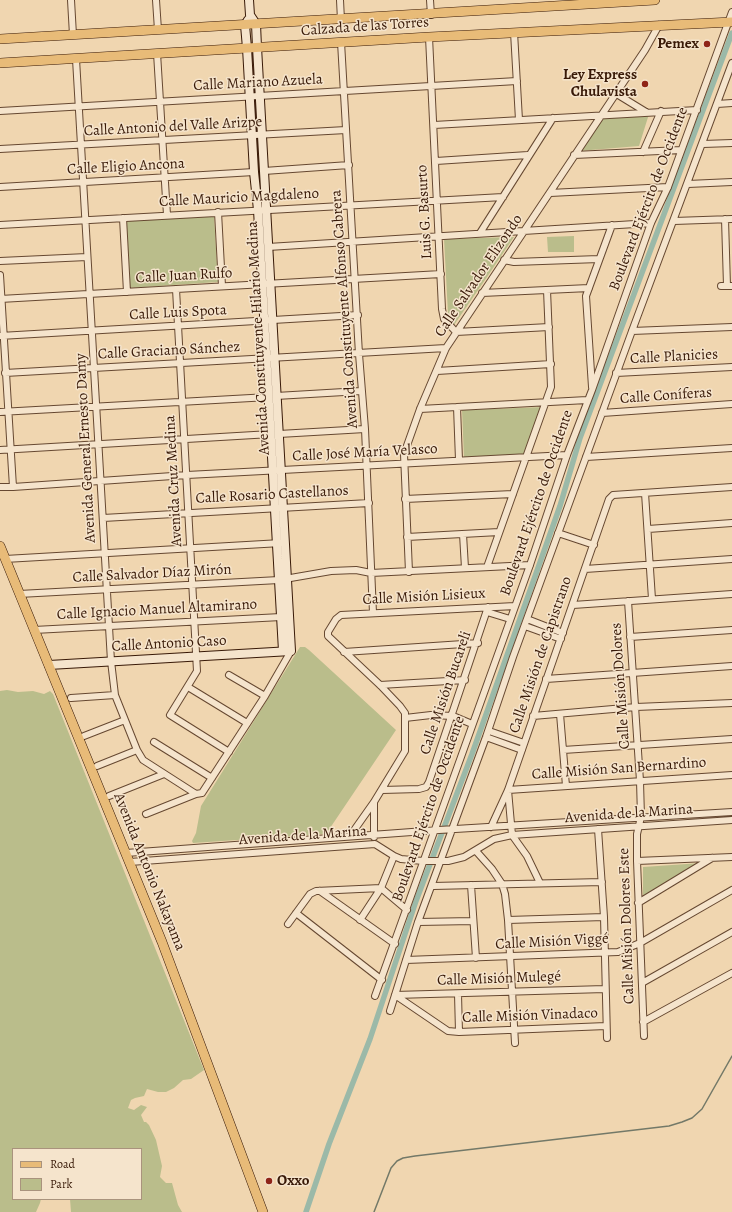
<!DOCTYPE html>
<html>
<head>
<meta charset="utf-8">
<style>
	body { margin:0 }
	#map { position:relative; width:732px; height:1212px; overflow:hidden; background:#f0d6b0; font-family:Alegreya,serif }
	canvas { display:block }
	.legend { position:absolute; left:12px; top:1148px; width:130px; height:52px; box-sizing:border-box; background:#f5e4cc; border:1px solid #a9937d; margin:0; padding:5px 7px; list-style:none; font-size:12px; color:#381907 }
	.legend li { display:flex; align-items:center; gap:8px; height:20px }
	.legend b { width:20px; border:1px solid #a9937d }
</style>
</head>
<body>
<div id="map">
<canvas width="732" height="1212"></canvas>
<ul class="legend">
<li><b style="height:5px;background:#e8bb78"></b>Road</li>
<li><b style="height:11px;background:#babd8b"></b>Park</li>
</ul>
</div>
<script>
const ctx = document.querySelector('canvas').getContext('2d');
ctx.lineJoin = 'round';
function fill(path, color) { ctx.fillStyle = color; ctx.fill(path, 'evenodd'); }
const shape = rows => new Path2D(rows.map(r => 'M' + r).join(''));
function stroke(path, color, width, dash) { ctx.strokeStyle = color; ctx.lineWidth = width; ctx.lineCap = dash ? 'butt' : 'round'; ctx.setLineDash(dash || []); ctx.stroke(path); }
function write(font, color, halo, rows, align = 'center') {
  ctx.font = font + ' Alegreya,serif'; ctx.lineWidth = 3; ctx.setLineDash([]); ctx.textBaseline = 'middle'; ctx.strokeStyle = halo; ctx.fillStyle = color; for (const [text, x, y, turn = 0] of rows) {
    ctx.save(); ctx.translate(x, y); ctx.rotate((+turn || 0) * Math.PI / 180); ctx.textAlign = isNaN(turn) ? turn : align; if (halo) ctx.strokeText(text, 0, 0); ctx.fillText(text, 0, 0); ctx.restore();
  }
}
const green = shape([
	[649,114,639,146,579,151,601,118],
	[214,215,218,282,129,288,125,220],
	[574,236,574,252,548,252,547,237],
	[514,237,485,280,454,325,448,314,444,239],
	[545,407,525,454,464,458,462,410],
	[300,647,305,647,309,650,396,730,326,834,193,843,192,841,196,833,201,806],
	[7,690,18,692,33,691,44,694,50,691,53,694,204,1070,191,1079,183,1080,174,1088,166,1092,158,1092,147,1089,144,1096,135,1098,131,1100,128,1108,134,1110,141,1105,147,1107,141,1115,144,1122,146,1122,149,1125,156,1140,162,1166,160,1177,166,1183,172,1183,178,1205,182,1212,71,1212,70,1199,141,1199,141,1149,13,1149,13,1199,41,1199,40,1203,36,1212,0,1212,0,691],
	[701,863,643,896,643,867]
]);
const stream = shape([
	[374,1212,391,1168,397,1161,403,1158,415,1156,669,1126,682,1122,692,1118,702,1109,732,1056]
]);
const canal = shape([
	[306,1212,329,1144,370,1039,416,901,472,754,560,506,580,438,732,33]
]);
const street = shape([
	[71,0,73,35],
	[156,0,158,30],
	[340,0,341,20],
	[430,0,431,15],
	[514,32,519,120],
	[429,37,442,309,444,319,456,332,549,327],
	[341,42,359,354,365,429,373,613],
	[157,53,167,215],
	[76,59,111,661,115,695,137,750,143,760,196,794,202,793,265,696,291,651],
	[615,93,646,112],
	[717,104,732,103],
	[0,111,517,81],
	[434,125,697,110],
	[703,144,732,143],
	[0,149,346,130],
	[643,152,661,111],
	[574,155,681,150],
	[436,161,528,155],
	[264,171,349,165],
	[688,184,732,182],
	[0,187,254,172],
	[550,193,668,187],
	[218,212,222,286],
	[123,218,127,292],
	[725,219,727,286],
	[674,221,732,219],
	[0,225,503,197],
	[480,233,553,118],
	[268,247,651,223],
	[504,260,514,262,599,259],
	[0,261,87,257],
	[0,275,13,487,0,487],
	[721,286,732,286],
	[176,289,197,671,170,715,229,752],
	[482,293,589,288],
	[0,299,441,274],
	[632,331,732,327],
	[0,336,358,315],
	[437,371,551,364],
	[5,373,446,348],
	[616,373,732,367],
	[592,387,586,296,612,225],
	[276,396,361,391],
	[457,407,459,460],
	[420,409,587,400],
	[0,412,269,397],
	[602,413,732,404],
	[279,434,365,429],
	[0,450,271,434],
	[586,457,732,448],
	[13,487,187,475,567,455],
	[645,493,652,599],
	[405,499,513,494],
	[103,518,369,503],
	[648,529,732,523],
	[558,533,594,545],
	[463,534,465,568],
	[407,537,499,532],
	[5,559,281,543],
	[487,567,551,387,547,290],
	[585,569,732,559],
	[409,572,404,454,420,409,446,348,645,50,659,25],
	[19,594,279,580,331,571,356,570,371,573,530,565],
	[628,601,640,781,641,817,637,834,637,861,644,1036],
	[573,605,732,594],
	[487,612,510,619],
	[527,619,563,633],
	[525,626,561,639],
	[34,630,281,617],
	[630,637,732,630],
	[344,652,478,643],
	[229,675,265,696],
	[546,679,732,666],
	[380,685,465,680],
	[188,687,247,723],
	[71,698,115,695],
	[560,714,566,786],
	[533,716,636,707,732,703],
	[405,718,431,715,453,716,472,724],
	[489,731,524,743],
	[84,736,125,720],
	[486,737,522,750],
	[154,742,212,778],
	[563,750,732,739],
	[97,766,137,750],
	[382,790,419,789,426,787,429,782,488,607],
	[109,796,164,774],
	[146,814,196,794],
	[491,827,508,790,609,499,613,495,732,487],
	[598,829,604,917,607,1038],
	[350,836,374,802],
	[374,837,374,802,405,751,405,713,400,706,380,685,328,636,328,632,336,619,341,615,515,606],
	[476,851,492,869,502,884,505,894,508,920,515,1043],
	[126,853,439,830,732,812],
	[637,861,732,857],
	[130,862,375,844,394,856,401,859,423,861,448,861,464,857,494,839,512,835,732,820],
	[540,883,527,856,512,835,508,790,732,775],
	[471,885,476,958],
	[433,886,602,882],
	[320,891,395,944],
	[638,903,712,858],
	[296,913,382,980],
	[360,920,381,888,394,856],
	[508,920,604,917],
	[418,922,473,921],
	[288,924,310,894,316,891,381,888,407,910],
	[406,960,618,952,640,943,732,890],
	[642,983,732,932],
	[458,994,459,1032],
	[395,995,448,1031,459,1032,606,1026],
	[395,995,605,989],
	[375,996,530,565,567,455,592,390,651,223,668,187,732,12],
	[390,1011,418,922,486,737,513,657,632,331,732,63],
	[643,1022,732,973]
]);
const secondary = shape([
	[248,20,245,25,247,48,254,172,258,210,283,651],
	[49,665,291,651,257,47,256,24,250,15,249,0]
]);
const primary = shape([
	[0,39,655,0],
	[0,63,429,37,732,22],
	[0,546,162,942,263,1212]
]);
const markers = [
	[707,44,4,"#8f2418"],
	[645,84,4,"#8f2418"],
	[269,1181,4,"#8f2418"]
];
const streetNames = [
	["Calzada de las Torres",365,27,-4],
	["Calle Mariano Azuela",258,83,-3],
	["Calle Antonio del Valle Arizpe",173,127,-3],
	["Calle Eligio Ancona",126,167,-3],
	["Calle Mauricio Magdaleno",239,198,-3],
	["Boulevard Ejército de Occidente",649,199,-69],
	["Luis G. Basurto",425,212,-93],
	["Calle Juan Rulfo",184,276,-3],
	["Calle Salvador Elizondo",479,276,-56],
	["Avenida Constituyente Alfonso Cabrera",345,309,-94],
	["Calle Luis Spota",178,313,-3],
	["Avenida Constituyente Hilario Medina",259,338,-93],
	["Calle Graciano Sánchez",169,351,-3],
	["Calle Planicies",674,357,-3],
	["Calle Coníferas",666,396,-4],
	["Avenida General Ernesto Damy",86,448,-93],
	["Calle José María Velasco",365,453,-3],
	["Avenida Cruz Medina",174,481,-93],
	["Calle Rosario Castellanos",272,495,-3],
	["Boulevard Ejército de Occidente",537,503,-71],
	["Calle Salvador Díaz Mirón",152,574,-3],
	["Calle Misión Lisieux",424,597,-3],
	["Calle Ignacio Manuel Altamirano",157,610,-3],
	["Calle Antonio Caso",169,644,-3],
	["Calle Misión de Capistrano",541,655,-71],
	["Calle Misión Dolores",621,686,-94],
	["Calle Misión Bucareli",446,693,-71],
	["Calle Misión San Bernardino",619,769,-4],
	["Boulevard Ejército de Occidente",429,809,-71],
	["Avenida de la Marina",629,814,-4],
	["Avenida de la Marina",303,836,-4],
	["Avenida Antonio Nakayama",149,872,68],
	["Calle Misión Dolores Este",627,926,-92],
	["Calle Misión Viggé",552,942,-3],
	["Calle Misión Mulegé",499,979,-2],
	["Calle Misión Vinadaco",530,1016,-2]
];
const poiNames = [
	["Pemex",699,44],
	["Ley Express",637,75],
	["Chulavista",637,92],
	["Oxxo",277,1181,"left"]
];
fill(green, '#babd8b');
stroke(stream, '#737968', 1.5);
stroke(canal, '#9bb9a8', 5.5);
stroke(street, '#664831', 8);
stroke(secondary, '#381907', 10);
stroke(primary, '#381907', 10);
stroke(street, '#f5e4cc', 6);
stroke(secondary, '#f5e4cc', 8);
stroke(primary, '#e8bb78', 9);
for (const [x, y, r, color] of markers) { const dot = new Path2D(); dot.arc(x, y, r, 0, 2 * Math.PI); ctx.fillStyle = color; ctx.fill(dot); stroke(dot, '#f5e4cc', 1.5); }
write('15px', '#381907', '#f5e4cc', streetNames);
write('bold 15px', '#381907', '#f5e4cc', poiNames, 'right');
</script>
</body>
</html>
